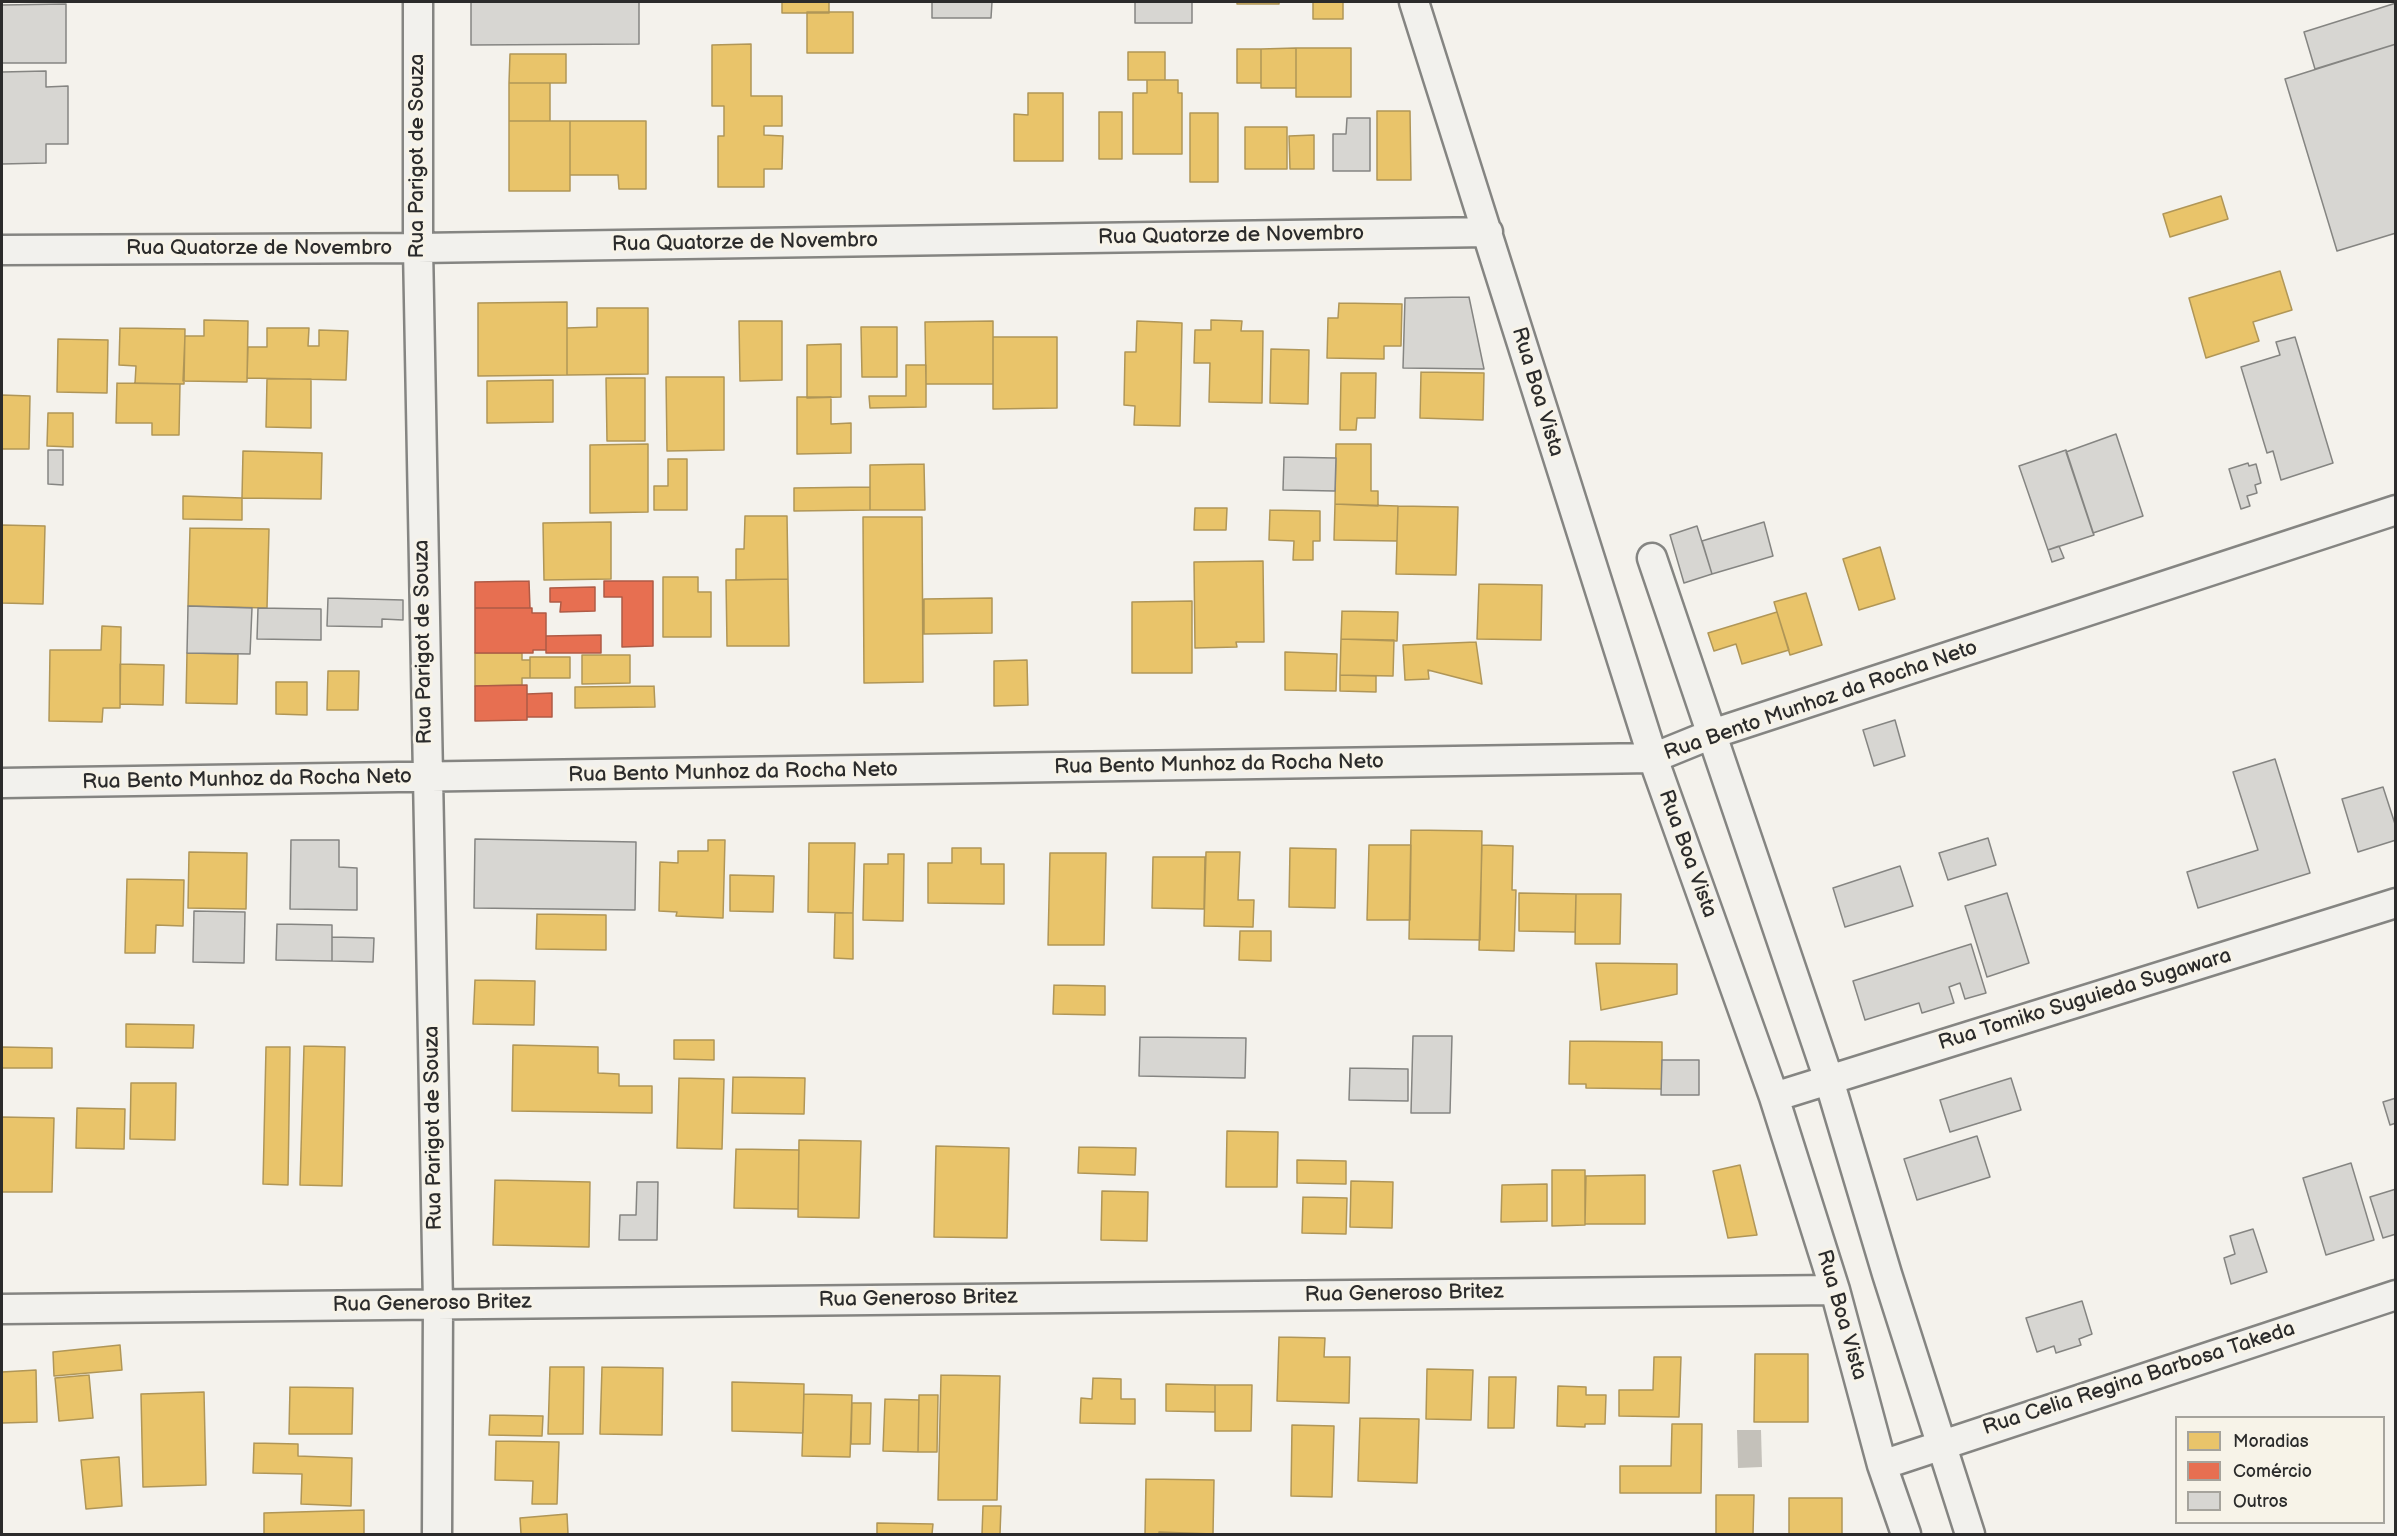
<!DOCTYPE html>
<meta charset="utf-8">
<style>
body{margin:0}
#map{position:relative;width:2397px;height:1536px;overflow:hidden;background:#f4f2ec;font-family:"Balsamiq Sans",sans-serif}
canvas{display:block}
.frame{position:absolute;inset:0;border:3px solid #2b2b2b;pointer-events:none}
.legend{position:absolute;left:2175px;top:1416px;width:210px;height:108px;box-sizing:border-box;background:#f7f3e8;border:2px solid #a5a39c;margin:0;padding:8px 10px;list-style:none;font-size:18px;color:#2b2b2b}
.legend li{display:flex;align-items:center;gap:12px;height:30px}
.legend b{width:30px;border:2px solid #a5a39c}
</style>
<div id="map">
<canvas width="2397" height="1536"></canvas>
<div class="frame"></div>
<ul class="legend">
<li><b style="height:16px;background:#e9c46a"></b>Moradias</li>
<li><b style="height:16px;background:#e76f51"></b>Comércio</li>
<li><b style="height:16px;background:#d7d6d2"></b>Outros</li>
</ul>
</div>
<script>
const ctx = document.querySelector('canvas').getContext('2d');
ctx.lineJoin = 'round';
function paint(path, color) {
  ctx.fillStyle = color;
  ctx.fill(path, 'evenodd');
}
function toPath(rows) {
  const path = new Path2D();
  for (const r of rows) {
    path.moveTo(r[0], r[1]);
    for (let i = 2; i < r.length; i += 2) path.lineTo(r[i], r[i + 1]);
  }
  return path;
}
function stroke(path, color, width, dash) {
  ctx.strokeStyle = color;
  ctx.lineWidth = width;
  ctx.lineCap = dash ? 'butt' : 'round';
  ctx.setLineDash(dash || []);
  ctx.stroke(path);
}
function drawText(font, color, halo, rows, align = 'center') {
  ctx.font = font + ' "Balsamiq Sans",sans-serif';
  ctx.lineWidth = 6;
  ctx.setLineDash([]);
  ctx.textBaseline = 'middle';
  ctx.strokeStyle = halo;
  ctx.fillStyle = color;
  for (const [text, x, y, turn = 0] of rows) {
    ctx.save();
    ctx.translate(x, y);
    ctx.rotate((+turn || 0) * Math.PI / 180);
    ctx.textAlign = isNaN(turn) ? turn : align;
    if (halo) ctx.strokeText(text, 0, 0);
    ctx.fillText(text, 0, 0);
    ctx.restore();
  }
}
const water = toPath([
 [1737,1430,1761,1430,1762,1467,1738,1468]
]);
const homes = toPath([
 [782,2,829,2,829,13,782,13,782,2],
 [1237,2,1279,2,1279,4,1237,4,1237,2],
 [1313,2,1343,2,1343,19,1313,19,1313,2],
 [807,12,853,12,853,53,807,53,807,12],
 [751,44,751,96,782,96,782,126,764,126,764,135,783,136,782,169,764,169,764,187,718,187,718,136,724,136,724,106,712,106,712,45,751,44],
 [1296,48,1296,88,1261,88,1261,49,1296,48],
 [1296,48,1351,48,1351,97,1296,97,1296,48],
 [1237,49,1261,49,1261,83,1237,83,1237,49],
 [1128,52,1165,52,1165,80,1128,80,1128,52],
 [510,54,566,54,566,83,509,83,510,54],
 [1147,80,1178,80,1178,93,1182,93,1182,154,1133,154,1133,93,1147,93,1147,80],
 [509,83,550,83,550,121,509,121,509,83],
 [1028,93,1063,93,1063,161,1014,161,1014,114,1028,115,1028,93],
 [1377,111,1410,111,1411,180,1377,180,1377,111],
 [1099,112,1122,112,1122,159,1099,159,1099,112],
 [1190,113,1218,113,1218,182,1190,182,1190,113],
 [509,121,570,121,570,191,509,191,509,121],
 [570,121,646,121,646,189,619,189,618,175,570,175,570,121],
 [1245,127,1287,127,1287,169,1245,169,1245,127],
 [1314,135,1314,169,1290,169,1289,136,1314,135],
 [2221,196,2228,219,2170,237,2163,214,2221,196],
 [2280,271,2292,310,2253,322,2259,341,2206,358,2189,298,2280,271],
 [567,302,567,375,478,376,478,303,567,302],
 [1339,303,1402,304,1401,346,1384,346,1384,359,1327,358,1328,318,1338,318,1339,303],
 [597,308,648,308,648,374,567,375,567,328,597,327,597,308],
 [204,320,248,321,247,382,183,381,185,336,204,336,204,320],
 [1211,320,1242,321,1241,331,1263,331,1262,403,1209,402,1210,363,1194,363,1195,330,1211,330,1211,320],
 [739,321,782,321,782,380,740,381,739,321],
 [993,321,993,384,926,384,925,322,993,321],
 [1137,321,1182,323,1180,426,1134,425,1135,406,1124,405,1125,352,1136,352,1137,321],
 [861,327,897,327,897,377,862,377,861,327],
 [120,328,185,329,184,384,135,383,136,366,119,365,120,328],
 [267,328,309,328,308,346,319,346,319,330,348,331,346,380,247,378,248,347,267,347,267,328],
 [993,337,1057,337,1057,408,993,409,993,337],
 [58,339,108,340,107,393,57,392,58,339],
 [841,344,841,397,807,398,807,345,841,344],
 [1271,349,1309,350,1308,404,1270,403,1271,349],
 [906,365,926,365,926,407,870,408,869,396,906,396,906,365],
 [1421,372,1484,373,1483,420,1420,418,1421,372],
 [1341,373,1376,373,1375,418,1357,418,1356,430,1340,430,1341,373],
 [666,377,724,377,724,450,667,451,666,377],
 [606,378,645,378,645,441,607,441,606,378],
 [267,379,311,379,311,428,266,427,267,379],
 [553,380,553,422,487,423,487,381,553,380],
 [117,383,180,384,179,435,152,435,152,423,116,423,117,383],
 [2,395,30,396,29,449,2,449,2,395],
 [797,397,831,397,831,424,851,423,851,453,797,454,797,397],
 [48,413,73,413,73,447,47,446,48,413],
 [648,444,648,512,590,513,590,445,648,444],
 [1336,444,1371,444,1371,491,1378,491,1378,506,1335,504,1336,444],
 [243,451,322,453,321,499,242,498,243,451],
 [668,459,687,459,687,510,654,510,654,486,668,486,668,459],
 [924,464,925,510,870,510,870,465,924,464],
 [870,487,870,510,794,511,794,488,870,487],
 [183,496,242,498,242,520,183,519,183,496],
 [1335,504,1398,506,1397,541,1334,540,1335,504],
 [1398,506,1458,507,1456,575,1396,574,1398,506],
 [1195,508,1227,508,1226,530,1194,530,1195,508],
 [1270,510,1320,511,1320,541,1313,541,1313,560,1293,560,1294,541,1269,540,1270,510],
 [745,516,787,516,788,579,736,580,736,549,744,549,745,516],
 [863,517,922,517,923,682,864,683,863,517],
 [611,522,611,579,544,580,543,523,611,522],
 [2,525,45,526,43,604,2,603,2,525],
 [190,528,269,529,267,608,188,606,190,528],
 [1880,547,1895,599,1859,610,1843,559,1880,547],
 [1263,561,1264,642,1236,642,1237,647,1195,648,1194,562,1263,561],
 [663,577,698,577,698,592,711,592,711,637,663,637,663,577],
 [788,579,789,646,727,646,726,580,788,579],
 [1479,584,1542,585,1541,640,1477,639,1479,584],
 [1806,593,1822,645,1790,655,1774,602,1806,593],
 [992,598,992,633,924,634,924,599,992,598],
 [1192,601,1192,673,1132,673,1132,602,1192,601],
 [1342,611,1398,612,1397,641,1341,639,1342,611],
 [1777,612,1789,650,1742,664,1736,644,1714,651,1708,633,1777,612],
 [102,626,121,627,120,708,103,708,102,722,49,721,50,650,101,650,102,626],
 [1341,639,1394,640,1393,676,1340,675,1341,639],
 [1476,642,1482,684,1428,670,1429,679,1405,680,1403,645,1476,642],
 [1285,652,1337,654,1336,691,1285,690,1285,652],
 [187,653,238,654,237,704,186,703,187,653],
 [475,653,522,653,522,660,530,660,530,678,522,678,522,685,475,686,475,653],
 [582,655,630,655,630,683,582,684,582,655],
 [530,657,570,657,570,678,530,678,530,657],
 [1027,660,1028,705,994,706,994,661,1027,660],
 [120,664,164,665,163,705,120,704,120,664],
 [328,671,359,671,358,710,327,710,328,671],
 [1340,675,1376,676,1376,692,1340,691,1340,675],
 [276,682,307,682,307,715,276,714,276,682],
 [654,686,655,707,575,708,575,687,654,686],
 [1411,830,1482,831,1480,940,1409,939,1411,830],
 [708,840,725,840,723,918,676,916,677,912,659,911,660,862,678,863,678,851,708,851,708,840],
 [809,843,855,843,853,913,808,912,809,843],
 [1369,845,1411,845,1410,920,1367,920,1369,845],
 [1482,845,1513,846,1512,890,1516,890,1514,951,1479,950,1482,845],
 [952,848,981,848,981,864,1004,864,1004,904,928,903,928,863,952,863,952,848],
 [1290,848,1336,849,1335,908,1289,907,1290,848],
 [189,852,247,853,246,909,188,908,189,852],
 [1206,852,1240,852,1238,900,1254,900,1253,927,1204,926,1206,852],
 [1050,853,1106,853,1104,945,1048,945,1050,853],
 [888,854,904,854,903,921,863,920,864,864,888,864,888,854],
 [1153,857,1205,857,1204,909,1152,908,1153,857],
 [730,875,774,876,773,912,730,911,730,875],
 [127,879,184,880,183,926,156,925,155,953,125,953,127,879],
 [1519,893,1576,894,1575,932,1519,931,1519,893],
 [1576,894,1621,894,1620,944,1575,944,1576,894],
 [835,913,853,913,853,959,834,958,835,913],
 [537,914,606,915,606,950,536,949,537,914],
 [1240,931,1271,931,1271,961,1239,960,1240,931],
 [1596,963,1677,964,1677,994,1601,1010,1596,963],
 [475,980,535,981,534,1025,473,1024,475,980],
 [1054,985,1105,986,1105,1015,1053,1014,1054,985],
 [126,1024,194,1025,193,1048,126,1047,126,1024],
 [674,1040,714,1040,714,1060,674,1059,674,1040],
 [1570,1041,1662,1042,1662,1089,1586,1088,1586,1084,1569,1084,1570,1041],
 [513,1045,598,1047,598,1073,619,1074,619,1086,652,1086,652,1113,512,1111,513,1045],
 [304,1046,345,1047,342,1186,300,1185,304,1046],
 [2,1047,52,1048,52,1068,2,1068,2,1047],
 [266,1047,290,1047,288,1185,263,1184,266,1047],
 [733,1077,805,1078,804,1114,732,1113,733,1077],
 [679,1078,724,1079,722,1149,677,1148,679,1078],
 [131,1083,176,1083,175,1140,130,1139,131,1083],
 [77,1108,125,1109,124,1149,76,1148,77,1108],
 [2,1117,54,1118,52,1192,2,1192,2,1117],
 [1227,1131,1278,1132,1277,1187,1226,1187,1227,1131],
 [799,1140,861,1141,859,1218,798,1217,799,1140],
 [936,1146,1009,1148,1007,1238,934,1237,936,1146],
 [1079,1147,1136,1148,1135,1175,1078,1173,1079,1147],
 [736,1149,799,1150,798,1209,734,1208,736,1149],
 [1297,1160,1346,1161,1346,1184,1297,1183,1297,1160],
 [1740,1165,1757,1235,1728,1238,1713,1171,1740,1165],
 [1552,1170,1585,1170,1585,1225,1552,1226,1552,1170],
 [1645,1175,1645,1224,1585,1224,1586,1176,1645,1175],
 [495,1180,590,1182,589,1247,493,1245,495,1180],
 [1351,1181,1393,1182,1392,1228,1350,1227,1351,1181],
 [1547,1184,1547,1221,1501,1222,1502,1185,1547,1184],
 [1102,1191,1148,1192,1147,1241,1101,1240,1102,1191],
 [1303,1197,1347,1198,1346,1234,1302,1233,1303,1197],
 [1279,1337,1325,1338,1324,1357,1350,1357,1349,1403,1277,1401,1279,1337],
 [120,1345,122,1370,54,1376,53,1352,120,1345],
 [1755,1354,1808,1354,1808,1422,1754,1422,1755,1354],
 [1654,1357,1681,1357,1679,1417,1619,1416,1619,1390,1653,1390,1654,1357],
 [550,1367,584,1367,583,1434,548,1434,550,1367],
 [602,1367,663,1368,662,1435,600,1434,602,1367],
 [1427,1369,1473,1370,1471,1420,1426,1419,1427,1369],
 [36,1370,37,1422,2,1423,2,1372,36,1370],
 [89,1375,93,1418,59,1421,55,1378,89,1375],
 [941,1375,1000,1376,997,1500,938,1500,941,1375],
 [1489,1377,1516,1377,1514,1428,1488,1428,1489,1377],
 [1093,1378,1121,1379,1121,1399,1135,1399,1135,1424,1080,1423,1081,1398,1092,1399,1093,1378],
 [732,1382,804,1384,803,1433,732,1431,732,1382],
 [1166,1384,1215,1385,1215,1412,1166,1411,1166,1384],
 [1215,1385,1252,1385,1251,1431,1215,1431,1215,1385],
 [1558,1386,1586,1387,1586,1395,1606,1395,1605,1424,1585,1424,1585,1427,1557,1426,1558,1386],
 [290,1387,353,1388,352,1434,289,1434,290,1387],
 [204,1392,206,1485,143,1487,141,1394,204,1392],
 [804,1394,852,1395,850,1457,802,1456,804,1394],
 [919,1395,938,1395,937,1452,918,1452,919,1395],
 [885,1399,919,1400,918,1452,883,1451,885,1399],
 [852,1403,871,1403,870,1444,851,1444,852,1403],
 [490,1415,543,1416,542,1436,489,1435,490,1415],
 [1360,1418,1419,1419,1417,1483,1358,1481,1360,1418],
 [1672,1424,1702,1424,1701,1493,1620,1493,1620,1466,1671,1466,1672,1424],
 [1292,1425,1334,1426,1332,1497,1291,1496,1292,1425],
 [496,1441,559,1442,557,1504,532,1504,533,1481,495,1480,496,1441],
 [254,1443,298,1444,298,1456,352,1458,351,1506,301,1504,302,1474,253,1473,254,1443],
 [119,1457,122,1506,86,1509,81,1460,119,1457],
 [1146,1479,1214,1480,1213,1534,1159,1532,1159,1534,1145,1534,1146,1479],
 [1716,1495,1754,1495,1753,1534,1716,1534,1716,1495],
 [1789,1498,1842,1498,1842,1534,1789,1534,1789,1498],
 [983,1506,1001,1506,1000,1534,982,1534,983,1506],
 [364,1510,364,1534,264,1534,264,1513,364,1510],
 [567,1514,568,1534,521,1534,520,1518,567,1514],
 [877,1523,933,1524,932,1534,877,1534,877,1523]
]);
const shops = toPath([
 [529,581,530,608,475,608,475,582,529,581],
 [604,581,653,581,653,646,622,647,622,597,604,597,604,581],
 [595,587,595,611,560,612,561,602,550,602,550,588,595,587],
 [475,608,532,608,532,613,546,613,546,650,533,650,533,653,475,653,475,608],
 [601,635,601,653,546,653,546,636,601,635],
 [527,685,527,720,475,721,475,686,527,685],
 [552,693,552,717,527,717,527,694,552,693]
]);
const building = toPath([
 [471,2,639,2,639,44,471,45,471,2],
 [932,2,992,2,991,18,932,18,932,2],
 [1135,2,1192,2,1192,23,1135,23,1135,2],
 [2396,3,2396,44,2315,69,2304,32,2396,3],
 [66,4,66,63,2,63,2,5,66,4],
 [2396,44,2396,233,2337,251,2285,79,2396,44],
 [46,71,46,87,68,86,68,144,46,144,46,163,2,164,2,72,46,71],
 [1347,118,1370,118,1370,171,1333,171,1333,134,1346,134,1347,118],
 [1469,297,1484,369,1403,368,1405,298,1469,297],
 [2295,337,2333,463,2281,480,2273,451,2267,453,2241,367,2280,355,2276,342,2295,337],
 [2116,434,2143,516,2093,533,2066,452,2116,434],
 [48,450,63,450,63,485,48,484,48,450],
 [2066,450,2094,535,2048,550,2019,466,2066,450],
 [1284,457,1336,458,1335,491,1283,490,1284,457],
 [2248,463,2249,466,2256,464,2261,483,2255,485,2257,493,2247,496,2250,506,2241,509,2229,469,2248,463],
 [1764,522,1773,556,1712,574,1702,541,1764,522],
 [1697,526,1712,574,1684,583,1670,535,1697,526],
 [2059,546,2064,558,2052,562,2048,550,2059,546],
 [328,598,403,600,403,620,382,619,382,627,327,626,328,598],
 [188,606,252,608,250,654,187,653,188,606],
 [258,608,321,609,321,640,257,639,258,608],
 [1895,720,1905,756,1874,766,1863,730,1895,720],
 [2275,759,2310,873,2198,908,2187,872,2258,850,2233,772,2275,759],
 [2383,787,2396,827,2396,840,2358,852,2342,799,2383,787],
 [1988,838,1996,865,1948,880,1939,853,1988,838],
 [475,839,636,842,635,910,474,908,475,839],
 [291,840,339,840,339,867,357,868,357,910,290,909,291,840],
 [1900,866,1913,906,1845,927,1833,888,1900,866],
 [2007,893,2029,963,1987,977,1965,906,2007,893],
 [194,911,245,912,244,963,193,962,194,911],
 [277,924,332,925,332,961,276,960,277,924],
 [332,937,374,938,373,962,332,961,332,937],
 [1971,944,1986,993,1965,999,1960,983,1949,987,1954,1003,1922,1013,1919,1003,1865,1020,1853,981,1971,944],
 [1413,1036,1452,1036,1450,1113,1411,1113,1413,1036],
 [1140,1037,1246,1038,1245,1078,1139,1076,1140,1037],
 [1662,1060,1699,1060,1699,1095,1661,1095,1662,1060],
 [1350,1068,1408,1069,1408,1101,1349,1100,1350,1068],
 [2011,1078,2021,1110,1950,1132,1940,1100,2011,1078],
 [2396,1098,2396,1123,2390,1125,2383,1102,2396,1098],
 [1977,1136,1990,1177,1917,1200,1904,1159,1977,1136],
 [2351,1163,2374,1240,2326,1255,2303,1178,2351,1163],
 [637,1182,658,1182,657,1240,619,1240,620,1215,636,1215,637,1182],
 [2396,1189,2396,1234,2383,1238,2370,1197,2396,1189],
 [2253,1229,2267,1272,2231,1284,2224,1258,2235,1254,2230,1236,2253,1229],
 [2082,1301,2092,1334,2079,1339,2081,1345,2056,1353,2054,1346,2037,1352,2026,1318,2082,1301]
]);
const street = toPath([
 [418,2,418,248,438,1304,437,1534],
 [1414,2,1653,758,1774,1097,1835,1290,1882,1465,1906,1534],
 [2,250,418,248,1488,232],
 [1652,558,1829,1080,1887,1274,1970,1534],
 [2,783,1653,758,1712,734,2396,510],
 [1774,1097,2396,903],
 [2,1309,1835,1290],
 [1882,1465,2396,1295]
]);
const streetNames = [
 ["Rua Parigot de Souza",418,156,-90],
 ["Rua Quatorze de Novembro",1231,236,-1],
 ["Rua Quatorze de Novembro",745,243,-1],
 ["Rua Quatorze de Novembro",259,249],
 ["Rua Boa Vista",1537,392,73],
 ["Rua Parigot de Souza",424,642,-91],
 ["Rua Bento Munhoz da Rocha Neto",1821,701,-19],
 ["Rua Bento Munhoz da Rocha Neto",1219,765,-1],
 ["Rua Bento Munhoz da Rocha Neto",733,773,-1],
 ["Rua Bento Munhoz da Rocha Neto",247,780,-1],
 ["Rua Boa Vista",1687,854,70],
 ["Rua Tomiko Suguieda Sugawara",2085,1000,-17],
 ["Rua Parigot de Souza",434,1128,-91],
 ["Rua Generoso Britez",1404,1294,-1],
 ["Rua Generoso Britez",918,1299,-1],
 ["Rua Generoso Britez",432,1304,-1],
 ["Rua Boa Vista",1841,1315,74],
 ["Rua Celia Regina Barbosa Takeda",2139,1379,-18]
];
paint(water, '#c4c1ba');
paint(homes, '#e9c46a');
stroke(homes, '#b09657', 1.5);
paint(shops, '#e76f51');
stroke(shops, '#af5b46', 1.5);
paint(building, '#d7d6d2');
stroke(building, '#858582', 1.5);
stroke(street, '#858582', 33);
stroke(street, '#f2f1ed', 28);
drawText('21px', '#2b2b2b', '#f7f3e8', streetNames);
</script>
